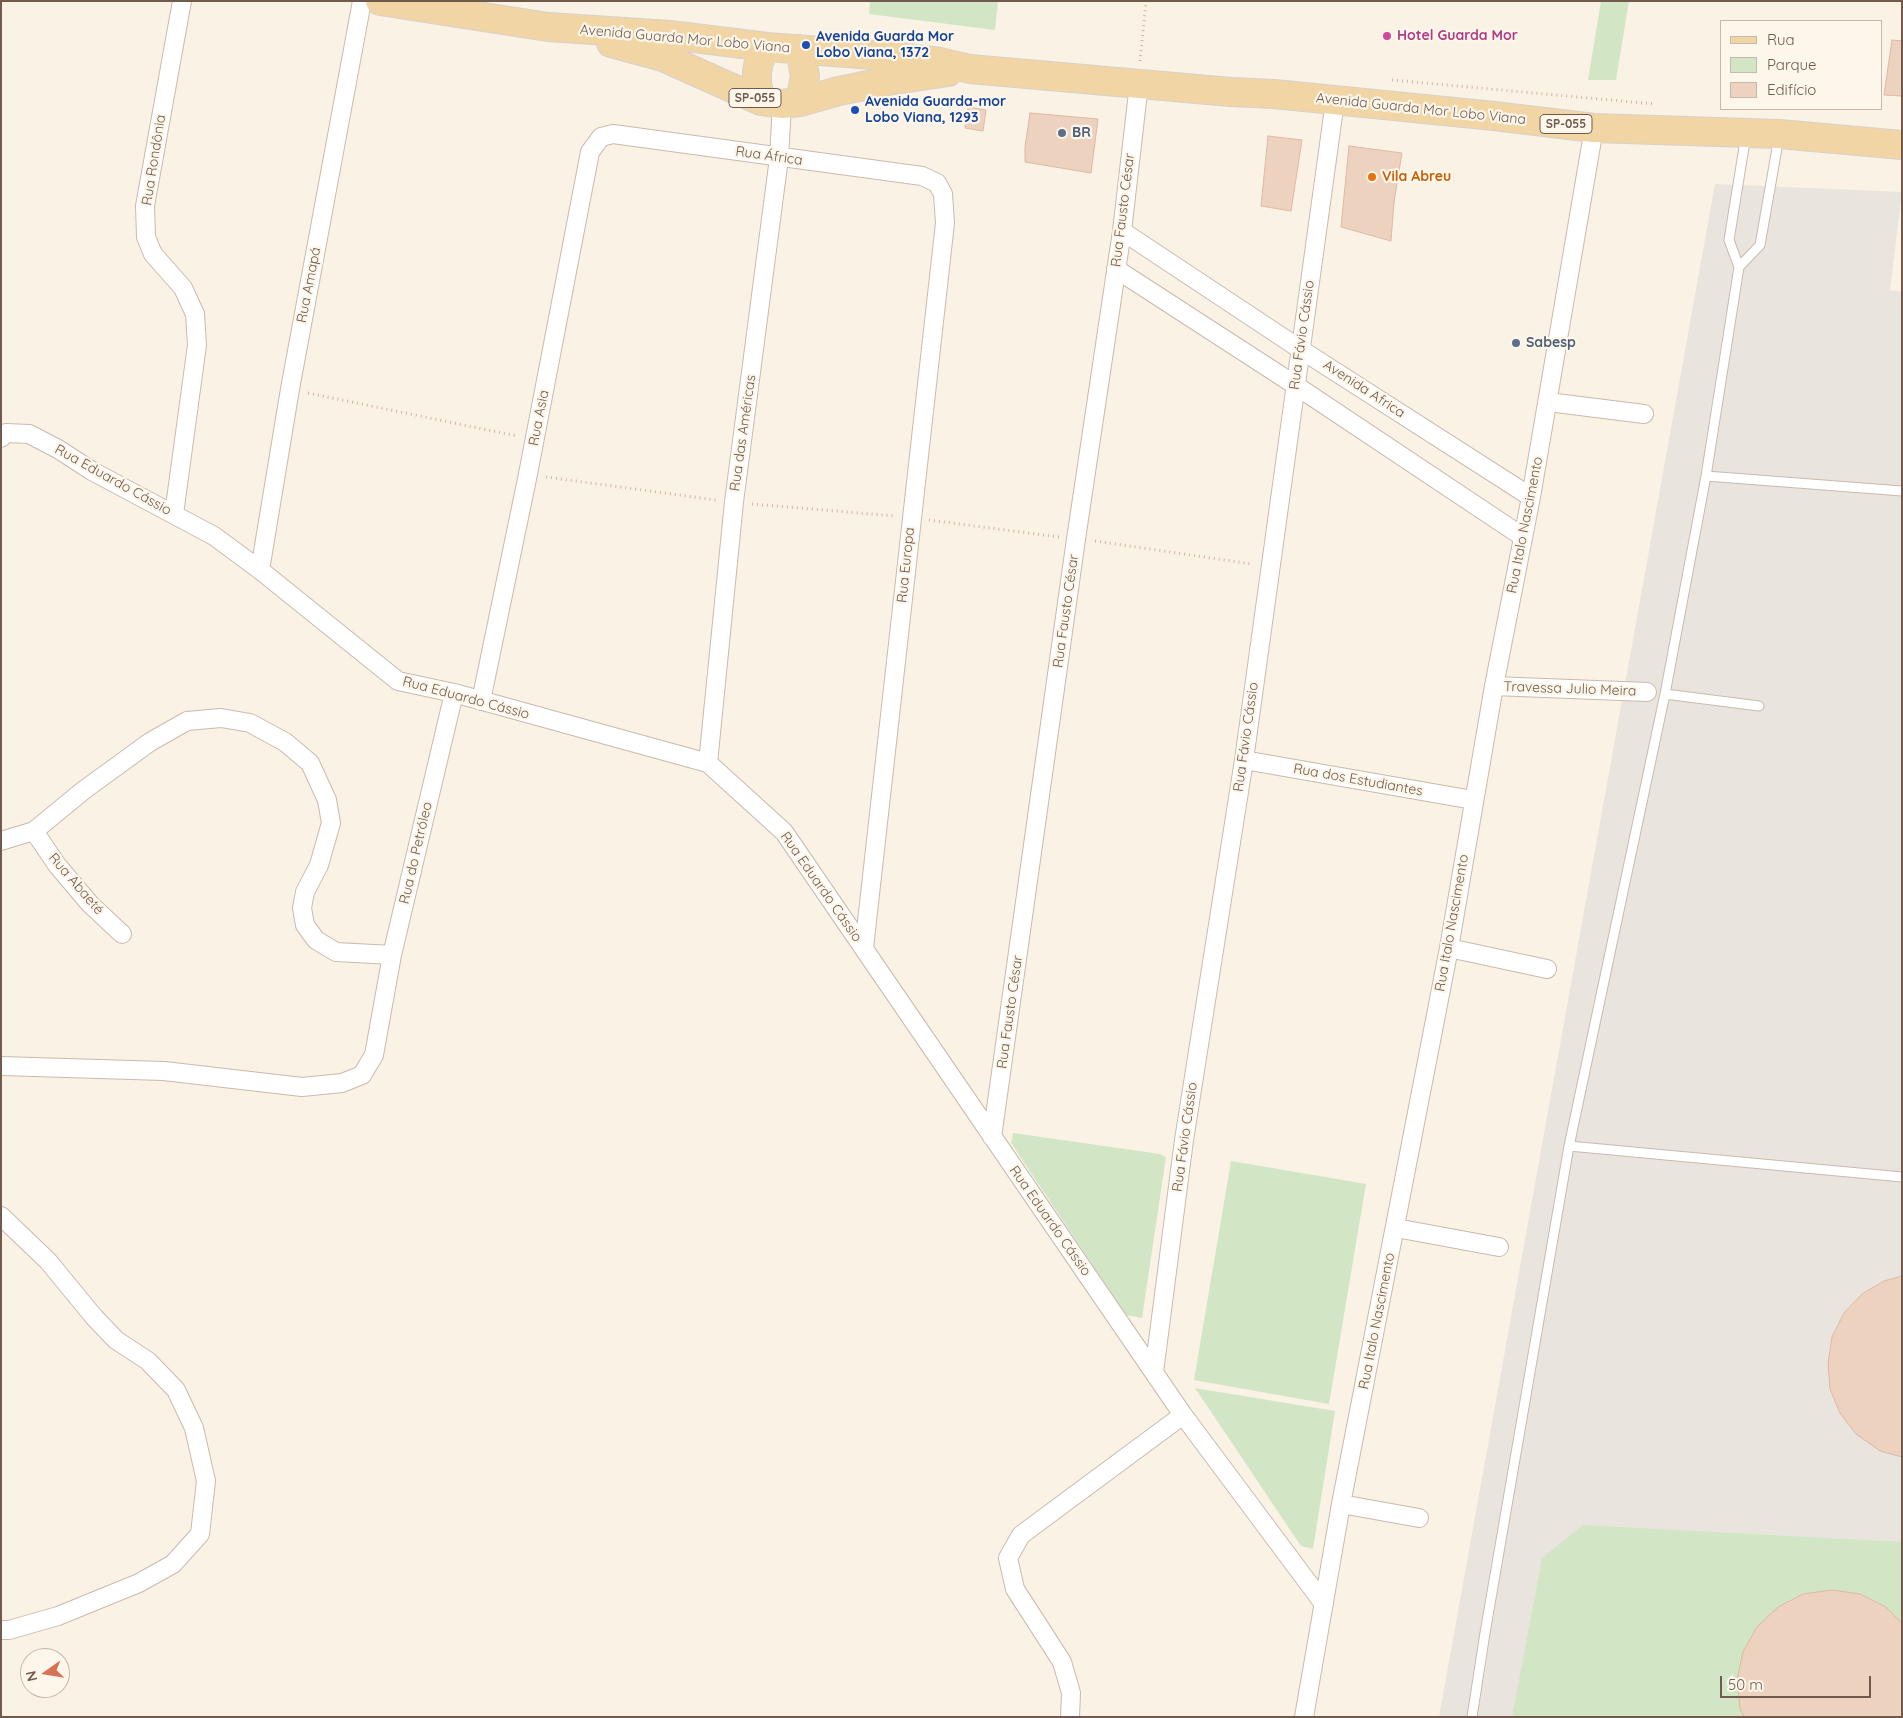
<!DOCTYPE html>
<meta charset="utf-8">
<style>
body{margin:0}
#map{position:relative;width:1903px;height:1718px;overflow:hidden;background:#faf2e5;font-family:Quicksand,sans-serif}
canvas{display:block}
.frame{position:absolute;inset:0;border:2px solid #705a4d;pointer-events:none}
.legend{position:absolute;left:1720px;top:20px;width:162px;height:90px;box-sizing:border-box;background:#fdf6eb;border:1px solid #c5b8ac;margin:0;padding:6px 9px;list-style:none;font-size:15px;color:#705a4d}
.legend li{display:flex;align-items:center;gap:10px;height:25px}
.legend b{width:25px;border:1px solid #c5b8ac}
.north{position:absolute;left:20px;top:1648px;width:50px;height:50px;box-sizing:border-box;background:#fdf6eb;border:1px solid #c5b8ac;border-radius:50%;rotate:257deg;font-size:14px;font-weight:700;line-height:20px;text-align:center;color:#705a4d}
.north::after{content:'';display:block;margin:auto;width:18px;height:22px;background:#d87356;clip-path:polygon(50% 0,100% 100%,50% 72%,0 100%)}
.scale{position:absolute;left:1720px;top:1676px;width:151px;height:22px;box-sizing:border-box;border:2px solid #705a4d;border-top:0;padding-left:6px;font-size:15px;line-height:18px;white-space:nowrap;color:#705a4d;-webkit-text-stroke:4px #fdf6eb;paint-order:stroke}
</style>
<div id="map">
<canvas width="1903" height="1718"></canvas>
<div class="frame"></div>
<ul class="legend">
<li><b style="height:6px;background:#f2d5a4"></b>Rua</li>
<li><b style="height:14px;background:#d2e6c5"></b>Parque</li>
<li><b style="height:14px;background:#edd2c0"></b>Edifício</li>
</ul>
<div class="north">N</div>
<div class="scale">50 m</div>
</div>
<script>
const ctx = document.querySelector('canvas').getContext('2d');
ctx.lineJoin = 'round';
function paint(path, color) {
  ctx.fillStyle = color;
  ctx.fill(path, 'evenodd');
}
function toPath(rows) {
  const path = new Path2D();
  for (const r of rows) {
    path.moveTo(r[0], r[1]);
    for (let i = 2; i < r.length; i += 2) path.lineTo(r[i], r[i + 1]);
  }
  return path;
}
function stroke(path, color, width, dash) {
  ctx.strokeStyle = color;
  ctx.lineWidth = width;
  ctx.lineCap = dash ? 'butt' : 'round';
  ctx.setLineDash(dash || []);
  ctx.stroke(path);
}
function drawText(font, color, halo, rows, align = 'center') {
  ctx.font = font + ' Quicksand,sans-serif';
  ctx.lineWidth = 4.5;
  ctx.setLineDash([]);
  ctx.textBaseline = 'middle';
  ctx.strokeStyle = halo;
  ctx.fillStyle = color;
  for (const [text, x, y, turn = 0] of rows) {
    ctx.save();
    ctx.translate(x, y);
    ctx.rotate((+turn || 0) * Math.PI / 180);
    ctx.textAlign = isNaN(turn) ? turn : align;
    if (halo) ctx.strokeText(text, 0, 0);
    ctx.fillText(text, 0, 0);
    ctx.restore();
  }
}
const industrial = toPath([
 [1715,184,1902,192,1890,290,1902,292,1902,1717,1439,1717]
]);
const green = toPath([
 [870,1,998,1,995,30,869,14],
 [1601,1,1629,1,1616,80,1588,80],
 [1013,1133,1160,1154,1166,1157,1142,1318,1126,1315,1011,1143],
 [1231,1161,1366,1184,1329,1404,1194,1380],
 [1195,1388,1335,1411,1313,1549,1301,1546],
 [1583,1525,1902,1542,1902,1717,1512,1717,1542,1558]
]);
const building = toPath([
 [1892,40,1902,41,1902,96,1884,95,1892,40],
 [968,107,986,110,983,131,965,128,968,107],
 [1030,113,1098,119,1091,173,1025,162,1025,147,1030,113],
 [1268,136,1302,140,1291,211,1261,206,1268,136],
 [1349,146,1402,153,1394,202,1391,241,1341,227,1349,146],
 [1902,1276,1902,1457,1880,1451,1856,1434,1840,1413,1830,1389,1828,1363,1832,1337,1844,1313,1862,1294,1884,1281,1902,1276],
 [1832,1590,1860,1594,1886,1607,1902,1623,1902,1717,1744,1717,1740,1709,1737,1680,1743,1652,1757,1627,1778,1607,1803,1594,1832,1590]
]);
const path = toPath([
 [1140,61,1146,1],
 [1392,80,1654,104],
 [308,393,517,436],
 [546,477,716,500],
 [752,504,895,516],
 [929,520,1059,537],
 [1095,541,1252,564]
]);
const lane = toPath([
 [1746,135,1729,240,1739,267,1760,245,1779,137],
 [1706,476,1902,491],
 [1665,694,1759,706],
 [1569,1146,1902,1177],
 [1472,1717,1485,1633,1569,1146,1665,694,1706,476,1739,267]
]);
const street = toPath([
 [1122,231,1300,349,1531,497],
 [1116,269,1295,385,1523,537],
 [1548,402,1644,414],
 [1,438,6,433,29,434,58,449,92,471,214,536,260,570,398,681,454,693,708,763,784,832,1183,1415,1324,1604],
 [174,514,197,345,195,314,183,288,153,254,146,237,145,206,182,1],
 [260,570,290,389,362,1],
 [1494,686,1647,692],
 [481,701,528,474,590,152,601,137,613,134,922,176,937,183,943,194,945,223,864,948],
 [1244,760,1473,800],
 [708,763,734,502,779,158,782,104],
 [34,831,57,865,90,904,122,934],
 [1,841,34,831,84,790,150,742,187,721,221,718,250,723,285,742,310,763,327,800,331,823,319,865,305,892,302,908,305,925,316,940,336,952,392,955],
 [1449,948,1547,969],
 [1,1066,164,1071,302,1087,342,1083,362,1075,374,1055,392,955,454,693],
 [992,1137,1076,539,1122,231,1139,84],
 [1,1216,48,1261,94,1317,116,1340,148,1361,176,1390,194,1428,206,1481,200,1534,173,1564,139,1583,58,1616,9,1630,1,1630],
 [1396,1228,1499,1247],
 [1154,1372,1184,1140,1244,760,1335,101],
 [1341,1504,1419,1518],
 [1070,1717,1071,1693,1062,1662,1015,1589,1008,1558,1021,1535,1183,1415],
 [1304,1717,1341,1504,1449,948,1494,686,1531,497,1594,128]
]);
const primary = toPath([
 [380,1,548,27,670,35,767,47,900,57,940,62,970,69,1231,92,1274,94,1494,116,1594,128,1779,134,1902,145],
 [611,43,663,57,761,101,782,104,800,102,839,91,888,81,948,72],
 [800,49,805,76,800,102],
 [761,101,757,84,757,72,759,61,767,47]
]);
const markers = [
 [1387,36,5,"#d1479c"],
 [806,45,5,"#1a4fb4"],
 [855,110,5,"#1a4fb4"],
 [1062,133,5,"#5c6f8a"],
 [1372,177,5,"#e8710a"],
 [1516,343,5,"#5c6f8a"]
];
const shields = [
 [755,98,52],
 [1566,124,52]
];
const shieldNames = [
 ["SP-055",755,98],
 ["SP-055",1566,124]
];
const hotelNames = [
 ["Hotel Guarda Mor",1397,36]
];
const transitNames = [
 ["Avenida Guarda Mor",816,37],
 ["Lobo Viana, 1372",816,53],
 ["Avenida Guarda-mor",865,102],
 ["Lobo Viana, 1293",865,118]
];
const streetNames = [
 ["Avenida Guarda Mor Lobo Viana",685,39,5],
 ["Avenida Guarda Mor Lobo Viana",1421,109,6],
 ["Rua África",769,156,8],
 ["Rua Rondônia",154,160,-81],
 ["Rua Fausto César",1123,210,-83],
 ["Rua Amapá",309,285,-79],
 ["Rua Fávio Cássio",1302,335,-82],
 ["Avenida Africa",1364,389,33],
 ["Rua Asia",539,418,-79],
 ["Rua das Américas",743,433,-82],
 ["Rua Eduardo Cássio",113,480,29],
 ["Rua Italo Nascimento",1525,525,-79],
 ["Rua Europa",906,565,-84],
 ["Rua Fausto César",1066,611,-82],
 ["Travessa Julio Meira",1570,689,2],
 ["Rua Eduardo Cássio",466,698,15],
 ["Rua Fávio Cássio",1246,737,-82],
 ["Rua dos Estudiantes",1358,780,10],
 ["Rua do Petróleo",416,853,-77],
 ["Rua Abaeté",76,884,49],
 ["Rua Eduardo Cássio",821,887,55],
 ["Rua Italo Nascimento",1452,923,-80],
 ["Rua Fausto César",1010,1012,-82],
 ["Rua Fávio Cássio",1185,1137,-82],
 ["Rua Eduardo Cássio",1050,1221,55],
 ["Rua Italo Nascimento",1377,1321,-79]
];
const serviceNames = [
 ["BR",1072,133],
 ["Sabesp",1526,343]
];
const foodNames = [
 ["Vila Abreu",1382,177]
];
paint(industrial, '#eae4df');
paint(green, '#d2e6c5');
paint(building, '#edd2c0');
stroke(building, '#deb9a2', 1);
stroke(lane, '#cabaad', 11);
stroke(street, '#cabaad', 20);
stroke(primary, '#d7d1cd', 30);
stroke(path, '#d1b5a3', 3, [1, 4]);
stroke(lane, '#fff', 9);
stroke(street, '#fff', 18);
stroke(primary, '#f2d5a4', 28);
for (const [x, y, r, color] of markers) {
  const dot = new Path2D();
  dot.arc(x, y, r, 0, 2 * Math.PI);
  ctx.fillStyle = color;
  ctx.fill(dot);
  stroke(dot, '#fdf6eb', 2);
}
for (const [x, y, w] of shields) {
  const box = new Path2D();
  box.roundRect(x - w / 2, y - 9.5, w, 19, 4);
  ctx.fillStyle = '#fdf6eb';
  ctx.fill(box);
  stroke(box, '#705a4d', 1);
}
drawText('bold 12px', '#705a4d', null, shieldNames);
drawText('bold 14px', '#b23c85', '#fdf6eb', hotelNames, 'left');
drawText('bold 14px', '#164399', '#fdf6eb', transitNames, 'left');
drawText('14px', '#705a4d', '#fdf6eb', streetNames);
drawText('bold 14px', '#4e5e75', '#fdf6eb', serviceNames, 'left');
drawText('bold 14px', '#c56008', '#fdf6eb', foodNames, 'left');
</script>
